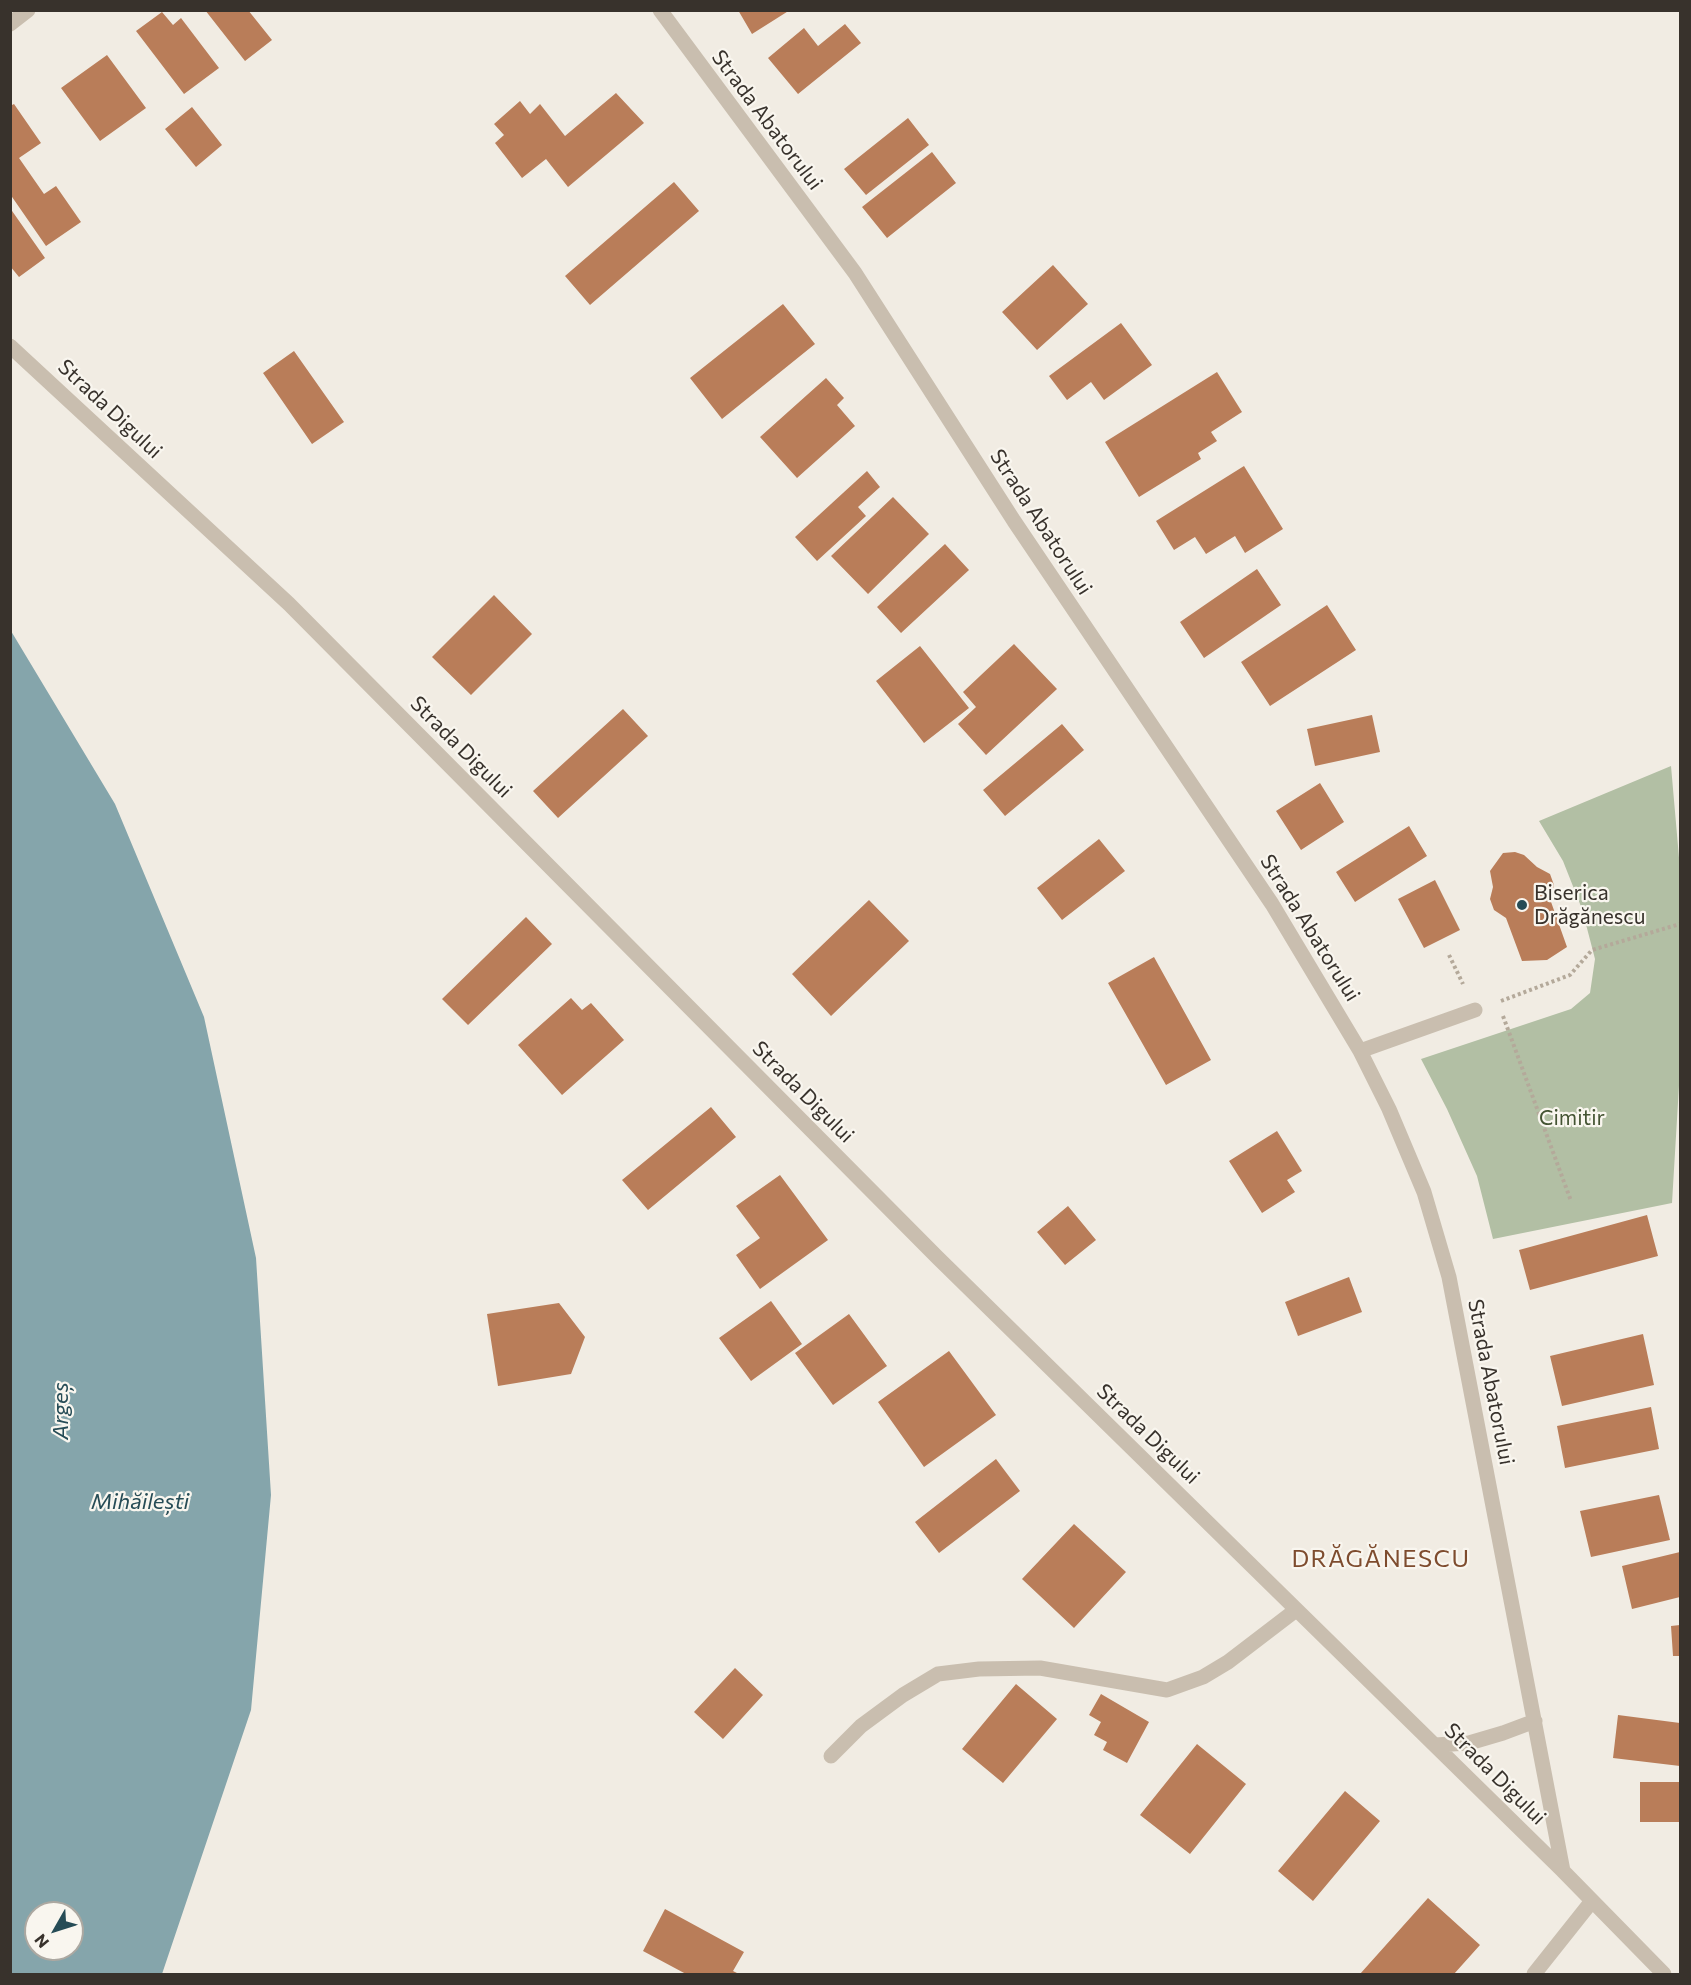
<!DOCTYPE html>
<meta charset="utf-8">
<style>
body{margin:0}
#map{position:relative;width:1691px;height:1985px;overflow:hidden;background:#f1ece3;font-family:Commissioner,sans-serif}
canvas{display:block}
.frame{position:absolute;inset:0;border:12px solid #38322c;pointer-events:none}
.north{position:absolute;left:24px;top:1901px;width:60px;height:60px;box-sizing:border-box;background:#f9f6ef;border:2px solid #aca8a1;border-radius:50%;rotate:231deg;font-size:16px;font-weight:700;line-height:24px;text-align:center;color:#38322c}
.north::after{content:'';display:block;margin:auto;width:21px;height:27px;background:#264c56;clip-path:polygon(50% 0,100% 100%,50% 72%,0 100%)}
</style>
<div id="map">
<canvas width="1691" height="1985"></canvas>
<div class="frame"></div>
<div class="north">N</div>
</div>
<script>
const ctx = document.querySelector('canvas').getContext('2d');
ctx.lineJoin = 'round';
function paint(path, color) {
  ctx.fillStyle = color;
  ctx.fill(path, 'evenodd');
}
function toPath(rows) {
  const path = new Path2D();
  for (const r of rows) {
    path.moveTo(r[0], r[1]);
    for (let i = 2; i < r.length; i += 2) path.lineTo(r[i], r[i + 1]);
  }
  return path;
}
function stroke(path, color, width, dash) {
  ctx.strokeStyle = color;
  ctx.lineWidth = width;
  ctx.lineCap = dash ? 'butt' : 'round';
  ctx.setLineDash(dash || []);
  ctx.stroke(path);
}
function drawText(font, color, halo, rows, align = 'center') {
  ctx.font = font + ' Commissioner,sans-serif';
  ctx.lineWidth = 4.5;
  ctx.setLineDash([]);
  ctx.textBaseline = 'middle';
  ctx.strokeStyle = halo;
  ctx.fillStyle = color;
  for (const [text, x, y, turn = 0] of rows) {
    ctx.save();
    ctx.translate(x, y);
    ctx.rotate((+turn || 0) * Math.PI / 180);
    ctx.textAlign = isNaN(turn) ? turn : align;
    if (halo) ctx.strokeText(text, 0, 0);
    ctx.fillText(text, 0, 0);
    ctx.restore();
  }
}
const green = toPath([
 [1671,766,1680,869,1680,1069,1672,1203,1493,1239,1477,1176,1447,1109,1421,1059,1571,1009,1590,993,1595,959,1582,909,1563,861,1539,821]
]);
const water = toPath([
 [11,631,115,804,204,1017,256,1258,271,1495,251,1710,162,1974,11,1974],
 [36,1913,72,1913,72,1949,36,1949]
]);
const building = toPath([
 [205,10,248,10,272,40,245,61],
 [738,10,790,10,752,34],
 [162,12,173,25,181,18,219,68,184,94,136,31],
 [845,24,861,43,798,94,768,58,804,28,818,46],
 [107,55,146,108,100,141,61,88],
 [616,93,644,123,568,187,546,159,522,178,495,143,504,135,494,124,520,101,530,114,540,104,565,136],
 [14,104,41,143,19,158,44,194,56,186,81,222,46,246,10,194,10,106],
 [192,107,222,145,196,167,165,129],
 [908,118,929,145,866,195,844,169],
 [932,152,956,183,887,238,862,207],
 [674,182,699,211,590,305,565,276],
 [10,208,45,258,19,277,10,266],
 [1053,265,1088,304,1037,350,1002,312],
 [783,304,815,344,722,419,690,378],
 [1121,323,1152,365,1104,400,1091,382,1067,400,1049,376],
 [294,351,344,422,312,444,263,373],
 [1217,372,1242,412,1211,432,1217,441,1198,453,1201,459,1139,497,1105,442],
 [826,378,844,398,837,405,855,426,797,478,760,437],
 [1244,466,1283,529,1245,553,1235,536,1206,554,1195,537,1174,550,1156,521],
 [867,471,880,487,858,507,866,516,817,561,795,537],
 [893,497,929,534,868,594,831,556],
 [945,544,969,570,901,633,877,607],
 [1257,569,1281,605,1204,658,1180,622],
 [494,595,532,634,471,695,432,657],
 [1327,605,1356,650,1270,706,1241,662],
 [1014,644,1057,689,986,755,958,724,976,707,963,692],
 [920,646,969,708,924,743,876,681],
 [623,709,648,736,558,818,533,791],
 [1372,715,1380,752,1315,766,1307,729],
 [1062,724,1084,750,1005,816,983,790],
 [1320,783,1344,822,1301,850,1276,811],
 [1409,826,1427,856,1355,902,1336,872],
 [1099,839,1125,871,1062,920,1037,888],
 [1515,852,1524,855,1537,867,1550,874,1554,885,1550,899,1567,947,1547,960,1522,961,1506,918,1494,910,1490,899,1493,887,1490,871,1503,853],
 [1435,880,1460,930,1424,948,1398,899],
 [869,900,909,941,831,1016,792,974],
 [526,917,552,944,468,1025,442,999],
 [1154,957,1211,1060,1166,1085,1108,983],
 [571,998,582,1010,591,1003,624,1040,562,1095,518,1045],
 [711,1107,736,1137,648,1210,622,1180],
 [1277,1131,1302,1171,1287,1180,1295,1192,1262,1213,1229,1161],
 [780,1175,828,1240,760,1289,736,1255,760,1238,736,1206],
 [1068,1206,1096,1240,1065,1265,1037,1232],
 [1647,1215,1658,1256,1530,1290,1519,1250],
 [1349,1277,1362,1312,1298,1336,1285,1302],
 [771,1301,802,1344,751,1381,719,1338],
 [559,1303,585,1337,571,1374,498,1386,487,1314],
 [849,1314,887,1366,833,1405,795,1353],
 [1643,1334,1654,1385,1562,1406,1550,1356],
 [949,1351,996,1415,924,1467,878,1402],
 [1651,1407,1659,1449,1565,1468,1557,1426],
 [996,1459,1020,1491,939,1553,915,1522],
 [1659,1495,1670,1540,1591,1557,1580,1511],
 [1074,1524,1126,1572,1074,1628,1022,1579],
 [1680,1552,1680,1597,1632,1609,1622,1566],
 [1680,1625,1680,1656,1673,1656,1671,1626],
 [735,1668,763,1695,723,1739,694,1712],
 [1016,1684,1057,1719,1003,1783,962,1749],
 [1101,1694,1149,1722,1127,1763,1103,1750,1107,1742,1094,1735,1101,1722,1089,1715],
 [1618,1715,1680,1723,1680,1766,1613,1758],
 [1197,1744,1246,1784,1190,1854,1140,1815],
 [1640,1782,1680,1782,1680,1822,1640,1822],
 [1345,1791,1380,1821,1313,1901,1278,1871],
 [1428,1898,1480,1945,1454,1974,1360,1974],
 [665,1909,744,1952,733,1971,739,1974,686,1974,643,1951]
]);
const path = toPath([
 [1449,955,1463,984],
 [1501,1001,1570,975,1592,950,1680,924],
 [1503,1016,1571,1201]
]);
const minor = toPath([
 [660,10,855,273,1014,521,1272,904,1360,1051,1389,1109,1424,1192,1449,1277,1563,1871,1664,1974],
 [10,24,28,10],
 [10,346,289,604,937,1257,1563,1871],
 [1360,1051,1475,1010],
 [1435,1745,1469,1743,1503,1733,1535,1721],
 [831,1756,861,1726,903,1695,938,1674,979,1669,1040,1668,1167,1690,1203,1677,1228,1662,1296,1610],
 [1534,1974,1592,1901]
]);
const markers = [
 [1522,905,6,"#264c56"]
];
const streetNames = [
 ["Strada Abatorului",767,120,53],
 ["Strada Digului",110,409,43],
 ["Strada Abatorului",1041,522,57],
 ["Strada Digului",461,747,45],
 ["Strada Abatorului",1310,928,58],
 ["Strada Digului",803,1092,45],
 ["Strada Abatorului",1491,1382,79],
 ["Strada Digului",1148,1434,44],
 ["Strada Digului",1495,1774,45]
];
const poiNames = [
 ["Biserica",1534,893],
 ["Drăgănescu",1534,917]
];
const parkNames = [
 ["Cimitir",1572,1118]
];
const waterNames = [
 ["Argeș",61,1411,-90],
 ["Mihăilești",140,1502]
];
const quarterNames = [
 ["DRĂGĂNESCU",1381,1559]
];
paint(green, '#b2bfa4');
paint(water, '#85a5ab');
paint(building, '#b97d59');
stroke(path, '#b4a99a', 4, [3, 3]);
stroke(minor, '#c9beaf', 15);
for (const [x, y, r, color] of markers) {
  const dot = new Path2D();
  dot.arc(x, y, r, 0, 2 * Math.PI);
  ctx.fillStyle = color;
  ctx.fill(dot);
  stroke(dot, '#f9f6ef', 2);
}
drawText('21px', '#38322c', '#f9f6ef', streetNames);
drawText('21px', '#38322c', '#f9f6ef', poiNames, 'left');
drawText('21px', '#445433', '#f9f6ef', parkNames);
drawText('italic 22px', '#264c56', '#f9f6ef', waterNames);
ctx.letterSpacing = '1.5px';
drawText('24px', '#7e4c2e', '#f9f6ef', quarterNames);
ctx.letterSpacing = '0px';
</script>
